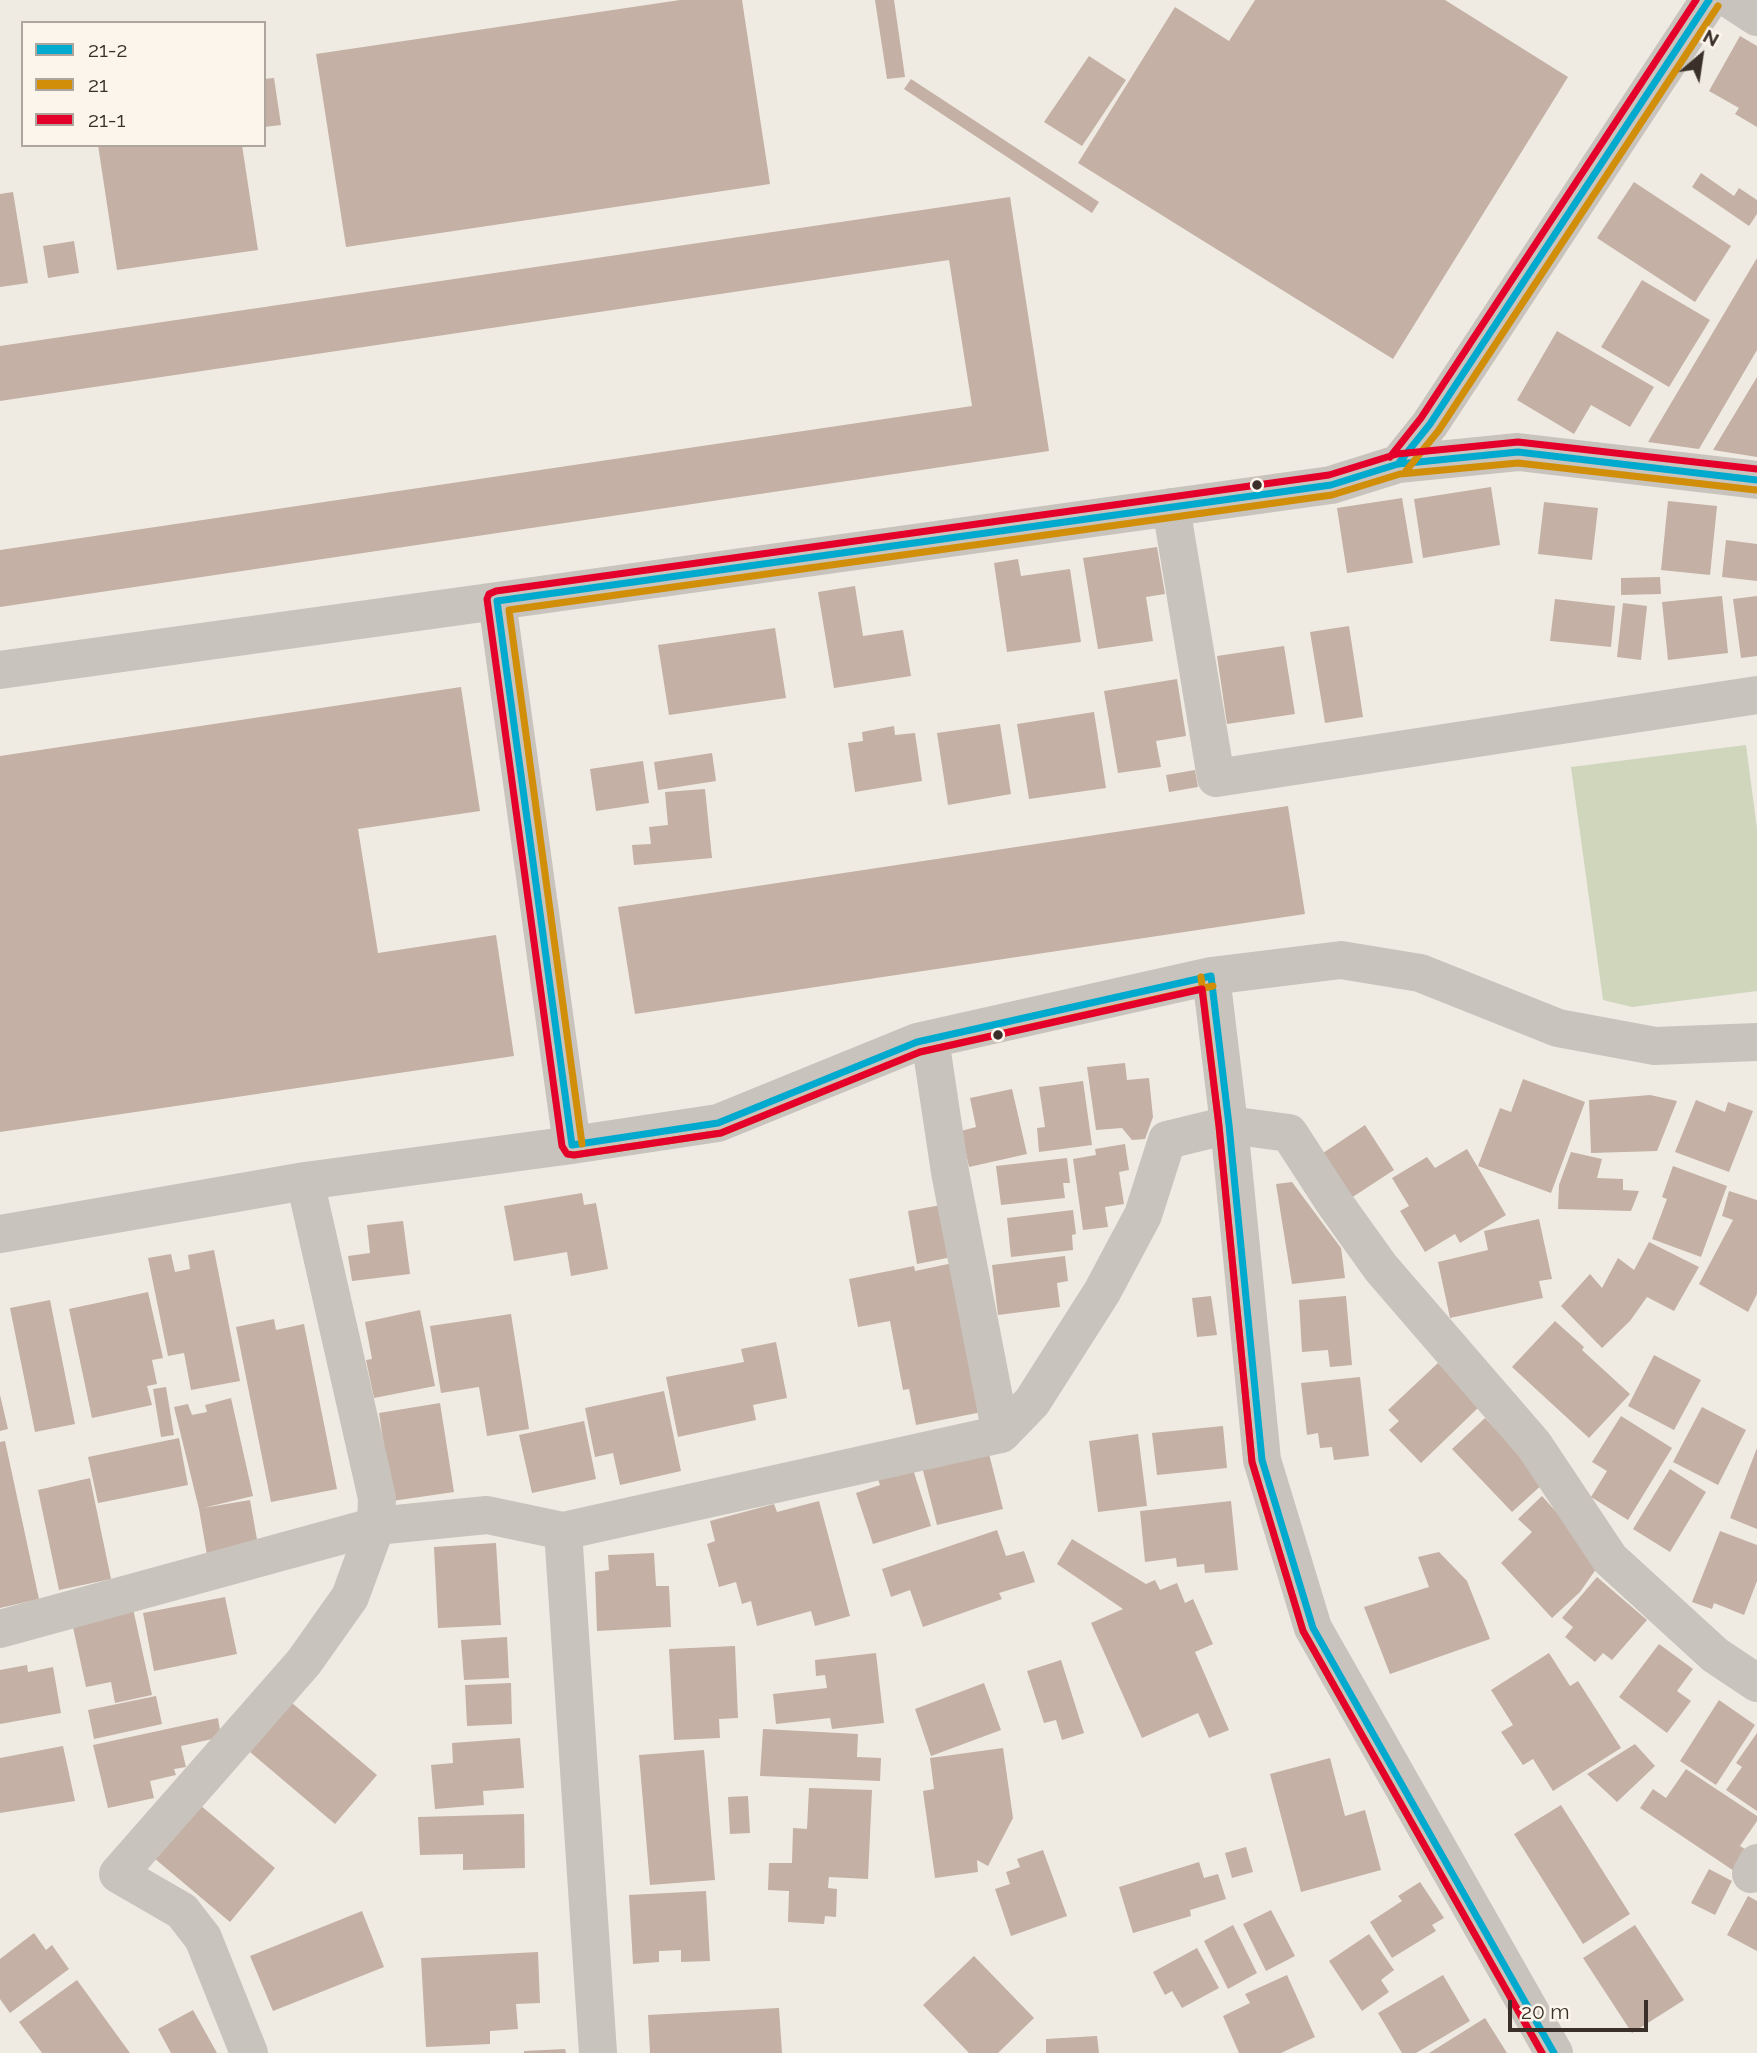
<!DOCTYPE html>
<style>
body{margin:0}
#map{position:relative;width:1757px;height:2053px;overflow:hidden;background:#efebe3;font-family:Raleway,sans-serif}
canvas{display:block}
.legend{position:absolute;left:21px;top:21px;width:245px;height:126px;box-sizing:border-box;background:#fbf5eb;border:2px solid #aea69d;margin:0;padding:9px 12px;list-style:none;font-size:21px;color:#3a3029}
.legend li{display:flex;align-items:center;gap:14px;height:35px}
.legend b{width:35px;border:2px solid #aea69d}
.north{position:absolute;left:1666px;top:21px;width:70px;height:70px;-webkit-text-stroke:5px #fbf5eb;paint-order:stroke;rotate:29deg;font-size:19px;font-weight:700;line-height:28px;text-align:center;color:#3a3029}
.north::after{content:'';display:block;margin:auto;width:24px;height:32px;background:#3a3029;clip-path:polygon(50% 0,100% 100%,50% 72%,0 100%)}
.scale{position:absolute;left:1508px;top:2000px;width:140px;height:32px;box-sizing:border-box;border:4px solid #3a3029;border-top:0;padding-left:9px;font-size:21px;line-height:24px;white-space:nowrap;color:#3a3029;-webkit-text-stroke:5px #fbf5eb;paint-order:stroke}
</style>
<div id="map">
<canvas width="1757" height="2053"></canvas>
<ul class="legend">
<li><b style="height:9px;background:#00a9ce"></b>21-2</li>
<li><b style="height:9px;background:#d18e08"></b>21</li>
<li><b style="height:9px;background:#e4002b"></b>21-1</li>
</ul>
<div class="north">N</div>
<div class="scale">20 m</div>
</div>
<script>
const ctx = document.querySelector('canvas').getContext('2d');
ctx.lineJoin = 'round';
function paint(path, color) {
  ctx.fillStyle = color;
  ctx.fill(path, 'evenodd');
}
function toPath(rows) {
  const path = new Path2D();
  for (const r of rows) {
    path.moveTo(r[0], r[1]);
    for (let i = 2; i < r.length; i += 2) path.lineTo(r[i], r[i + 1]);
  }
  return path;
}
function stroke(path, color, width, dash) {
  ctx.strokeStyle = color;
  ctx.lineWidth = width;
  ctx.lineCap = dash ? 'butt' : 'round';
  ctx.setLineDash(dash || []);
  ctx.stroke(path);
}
const green = toPath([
 [1746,745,1757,829,1757,991,1632,1007,1603,1000,1571,767]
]);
const building = toPath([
 [680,0,742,0,770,184,346,247,316,54],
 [875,0,894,0,905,77,887,79],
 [1255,0,1445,0,1568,77,1393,359,1078,163,1175,7,1229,41],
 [1740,36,1757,46,1757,127,1735,114,1739,108,1709,91],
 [1089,56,1126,80,1082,146,1044,122],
 [274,78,281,125,264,127,264,79],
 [911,79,1099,202,1092,213,904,89],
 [98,145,242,145,258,250,117,270],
 [1701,173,1734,196,1739,188,1757,200,1757,214,1749,226,1692,187],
 [1634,182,1731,246,1695,302,1597,238],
 [13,192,28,283,0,287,0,194],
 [1010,197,1049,451,0,607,0,550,972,406,949,260,0,401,0,346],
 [74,241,79,273,48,278,43,246],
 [1757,258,1757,350,1699,449,1648,442],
 [1642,280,1710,320,1669,387,1601,347],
 [1557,331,1654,387,1630,427,1591,405,1574,434,1517,400],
 [1757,377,1757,457,1713,450],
 [1491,487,1500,545,1423,558,1414,499],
 [1402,498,1413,563,1347,573,1337,508],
 [1668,501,1717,506,1710,575,1661,570],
 [1544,502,1598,508,1592,560,1538,554],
 [1726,540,1757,544,1757,581,1722,577],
 [1157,547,1165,594,1146,597,1153,641,1098,649,1083,558],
 [1018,559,1021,576,1070,569,1081,642,1007,652,994,563],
 [1660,577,1661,594,1621,595,1621,578],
 [855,586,863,636,903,630,911,676,834,688,818,592],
 [1722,596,1728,653,1668,660,1662,602],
 [1757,596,1757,656,1741,658,1733,599],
 [1555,599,1615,606,1611,647,1550,641],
 [1623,603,1647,606,1641,660,1617,657],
 [1349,626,1363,717,1325,723,1310,632],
 [775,628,786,698,669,715,658,645],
 [1284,646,1295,714,1227,724,1217,656],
 [1177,679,1186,736,1156,741,1161,767,1118,773,1104,691],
 [461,687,480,811,358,829,378,953,496,935,514,1056,0,1132,0,756],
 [1094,712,1106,788,1029,799,1017,724],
 [1000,724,1011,794,948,805,937,733],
 [894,726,895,735,915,733,922,781,855,792,848,743,863,741,862,732],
 [712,753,716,781,658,790,654,762],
 [643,761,649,803,596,811,590,769],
 [1195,770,1198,787,1169,792,1166,775],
 [705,789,712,858,634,865,632,845,651,844,649,827,668,825,665,792],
 [1288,806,1305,914,635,1014,618,907],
 [1125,1063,1127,1080,1149,1078,1153,1117,1145,1139,1132,1140,1122,1128,1096,1130,1087,1067],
 [1523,1079,1585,1102,1551,1193,1478,1166,1500,1108,1511,1112],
 [1083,1081,1092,1145,1039,1152,1037,1128,1045,1127,1039,1087],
 [1012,1089,1027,1154,969,1167,961,1131,976,1127,970,1098],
 [1650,1095,1677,1101,1657,1151,1591,1153,1589,1100],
 [1696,1100,1725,1112,1728,1102,1753,1111,1729,1172,1675,1152],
 [1365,1125,1394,1170,1348,1200,1320,1155],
 [1125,1144,1129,1170,1119,1172,1124,1204,1105,1207,1108,1227,1083,1230,1073,1159,1096,1155,1095,1149],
 [1467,1149,1506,1215,1460,1243,1455,1234,1425,1252,1400,1211,1409,1206,1392,1178,1427,1157,1435,1168],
 [1571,1152,1602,1159,1597,1178,1623,1179,1623,1190,1639,1191,1631,1211,1558,1209,1559,1185],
 [1067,1158,1070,1183,1063,1183,1065,1198,1001,1205,996,1166],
 [1673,1166,1727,1186,1701,1257,1652,1239,1667,1199,1662,1197],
 [1292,1182,1341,1248,1345,1278,1292,1284,1276,1184],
 [1729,1191,1757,1200,1757,1294,1748,1312,1699,1284,1733,1220,1722,1216],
 [582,1193,584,1205,596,1203,608,1269,571,1276,567,1252,514,1261,504,1206],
 [941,1205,952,1257,917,1264,908,1211],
 [1073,1210,1076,1234,1072,1235,1073,1250,1011,1257,1007,1218],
 [1539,1219,1552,1279,1539,1281,1543,1298,1450,1318,1438,1262,1488,1250,1484,1231],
 [403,1221,410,1274,352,1281,348,1256,370,1253,367,1225],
 [1649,1242,1699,1267,1674,1311,1647,1297,1630,1321,1602,1348,1561,1306,1590,1274,1602,1288,1618,1258,1634,1270],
 [214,1250,240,1381,191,1390,184,1353,168,1356,148,1258,171,1254,175,1272,190,1269,188,1255],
 [1065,1256,1068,1281,1057,1283,1060,1307,998,1315,992,1265],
 [953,1263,982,1412,916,1425,909,1389,903,1390,890,1321,858,1327,849,1279,914,1266,915,1271],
 [148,1292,163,1358,152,1360,157,1384,147,1386,152,1405,92,1418,69,1309],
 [1211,1296,1217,1335,1197,1337,1192,1298],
 [1346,1296,1352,1365,1330,1367,1328,1350,1302,1352,1299,1300],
 [50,1300,75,1424,35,1432,10,1308],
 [420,1310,435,1386,374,1398,366,1360,372,1359,365,1322],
 [511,1314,529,1429,487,1436,479,1387,441,1393,430,1326],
 [274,1319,276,1330,304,1324,337,1489,271,1502,236,1327],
 [1555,1321,1584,1347,1582,1350,1630,1394,1589,1438,1512,1367],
 [776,1342,787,1398,753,1405,756,1420,678,1437,666,1377,744,1362,741,1349],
 [1654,1355,1701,1380,1674,1430,1628,1406],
 [1438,1363,1480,1406,1421,1463,1389,1430,1399,1421,1388,1410],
 [1360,1377,1369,1456,1334,1460,1332,1447,1320,1448,1318,1433,1307,1435,1301,1383],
 [166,1387,174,1435,161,1437,153,1389],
 [664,1391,681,1471,620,1485,613,1453,595,1457,585,1408],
 [0,1395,8,1429,0,1431],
 [231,1398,253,1496,203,1508,250,1500,258,1545,207,1555,199,1509,174,1407,188,1404,192,1415,207,1412,205,1405],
 [440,1403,454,1492,392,1501,379,1413],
 [1702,1407,1746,1430,1718,1485,1673,1462],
 [1621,1416,1672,1448,1628,1520,1591,1497,1607,1471,1592,1462],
 [1485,1418,1545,1482,1512,1512,1452,1449],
 [584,1421,596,1479,532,1493,519,1435],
 [1223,1426,1227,1468,1157,1475,1152,1433],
 [1138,1434,1147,1506,1098,1512,1089,1441],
 [179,1438,188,1485,98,1503,88,1457],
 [5,1441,39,1599,0,1608,0,1442],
 [986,1442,1003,1509,937,1525,920,1459],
 [1757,1448,1757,1529,1730,1518],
 [911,1463,931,1526,873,1544,856,1493,880,1485,876,1474],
 [1670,1469,1706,1492,1670,1552,1633,1529],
 [90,1478,111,1579,59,1590,38,1490],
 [1542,1496,1601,1562,1580,1592,1552,1618,1501,1563,1532,1532,1518,1519],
 [819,1501,850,1616,815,1626,811,1611,757,1626,751,1601,742,1604,736,1582,719,1587,707,1544,715,1541,710,1521,774,1504,777,1512],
 [1231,1501,1238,1570,1205,1573,1204,1564,1177,1567,1176,1558,1145,1562,1140,1511],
 [997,1530,1006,1556,1024,1551,1035,1582,999,1593,1002,1599,923,1627,910,1590,891,1597,882,1569],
 [1720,1531,1757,1545,1757,1581,1744,1615,1714,1603,1712,1609,1692,1602],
 [1072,1539,1146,1584,1155,1580,1160,1590,1177,1583,1185,1603,1193,1599,1213,1644,1195,1652,1229,1730,1209,1738,1198,1713,1142,1738,1091,1623,1123,1609,1057,1564],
 [496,1543,501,1625,438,1628,434,1547],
 [1439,1552,1467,1581,1490,1639,1390,1674,1364,1607,1429,1587,1418,1557],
 [654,1553,656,1586,669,1586,671,1627,597,1631,595,1572,609,1570,608,1555],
 [1597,1577,1647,1620,1612,1660,1603,1653,1595,1662,1565,1637,1573,1627,1562,1618],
 [225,1597,237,1654,154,1671,143,1613],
 [132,1604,152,1695,115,1703,111,1682,86,1687,71,1618],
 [507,1637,509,1678,464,1680,461,1640],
 [1659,1644,1693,1669,1677,1691,1691,1701,1667,1733,1619,1697],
 [735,1646,738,1718,719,1719,720,1738,674,1740,669,1649],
 [876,1653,884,1723,832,1729,830,1718,776,1724,773,1694,827,1688,825,1675,816,1676,815,1660],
 [1549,1653,1570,1686,1578,1681,1621,1748,1553,1791,1533,1759,1523,1765,1501,1732,1513,1725,1491,1690],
 [1061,1660,1084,1733,1062,1740,1056,1720,1044,1723,1027,1671],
 [27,1665,28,1672,53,1667,61,1713,0,1724,0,1670],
 [511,1683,512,1724,467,1726,465,1685],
 [984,1683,1001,1730,931,1756,915,1709],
 [156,1696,162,1724,94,1739,88,1710],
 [1719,1700,1755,1725,1716,1785,1680,1761],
 [292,1703,377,1775,335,1824,250,1752],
 [218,1718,221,1737,181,1746,186,1767,174,1769,176,1775,150,1781,154,1798,108,1808,93,1745],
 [763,1729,858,1734,857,1757,881,1758,880,1781,760,1776],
 [1757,1733,1757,1811,1726,1790,1742,1767,1736,1763],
 [520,1738,524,1788,483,1791,484,1805,435,1809,431,1765,453,1763,452,1743],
 [1635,1744,1655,1766,1617,1802,1587,1774],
 [63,1746,75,1801,0,1813,0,1758],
 [1003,1748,1013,1818,988,1866,977,1860,978,1872,935,1878,923,1791,934,1789,930,1758],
 [704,1750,715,1880,650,1885,639,1755],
 [1330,1758,1345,1816,1365,1810,1381,1870,1301,1892,1270,1774],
 [1686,1769,1757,1816,1757,1821,1740,1846,1748,1851,1734,1871,1640,1808,1653,1789,1666,1798],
 [809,1788,872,1790,868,1879,829,1877,828,1888,837,1889,836,1917,825,1916,824,1924,788,1922,789,1891,768,1890,769,1863,792,1863,793,1828,807,1829],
 [748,1796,750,1833,730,1834,728,1797],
 [200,1805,275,1868,230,1922,154,1858],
 [1561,1805,1630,1914,1583,1944,1514,1834],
 [524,1814,525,1868,463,1870,463,1854,420,1855,418,1817],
 [1246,1847,1253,1872,1232,1878,1225,1853],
 [1043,1850,1067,1916,1011,1936,995,1889,1010,1884,1006,1872,1020,1867,1017,1859],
 [1199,1862,1204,1878,1218,1874,1226,1899,1190,1910,1191,1916,1133,1933,1119,1887],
 [1709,1869,1732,1881,1715,1915,1691,1903],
 [1420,1882,1444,1918,1432,1925,1436,1931,1392,1958,1370,1922,1402,1901,1398,1896],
 [706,1891,710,1961,681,1962,681,1950,659,1951,659,1962,633,1964,629,1895],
 [1748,1896,1757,1901,1757,1951,1727,1935],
 [1271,1910,1295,1956,1266,1971,1243,1924],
 [362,1911,384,1967,273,2011,250,1956],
 [1233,1925,1257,1973,1228,1989,1204,1941],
 [1635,1925,1684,2000,1632,2033,1583,1958],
 [34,1933,46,1950,52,1945,69,1969,10,2013,0,1999,0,1959],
 [1369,1934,1394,1970,1381,1980,1389,1992,1362,2011,1329,1961],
 [1197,1948,1219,1988,1182,2008,1172,1991,1165,1995,1153,1972],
 [538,1952,540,2003,516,2004,518,2029,490,2031,490,2044,426,2047,421,1958],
 [974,1956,1034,2018,998,2053,969,2053,923,2005],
 [1287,1975,1315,2037,1281,2053,1239,2053,1223,2016,1250,2003,1245,1994],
 [1443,1975,1470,2021,1416,2053,1402,2053,1378,2013],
 [77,1980,130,2053,42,2053,19,2022],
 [779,2008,782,2053,650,2053,648,2015],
 [193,2010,217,2053,171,2053,158,2029],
 [1485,2018,1507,2053,1429,2053],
 [1097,2036,1099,2053,1046,2053,1046,2039],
 [565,2049,566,2053,524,2053,524,2051]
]);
const minor = toPath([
 [1731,0,1757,17],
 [1398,464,1430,424,1709,0],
 [1171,507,1216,778,1757,695],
 [0,670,497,601],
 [1211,976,1229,1125,1262,1460,1313,1628,1554,2053],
 [930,1039,950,1172,1001,1434],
 [572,1145,497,601,1331,485,1398,464,1518,452,1757,480],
 [0,1234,305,1181,572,1145,718,1123,917,1042,1211,976,1341,960,1420,973,1558,1028,1655,1046,1757,1042],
 [563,1531,598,2053],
 [0,1629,376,1526,487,1515,563,1531,1001,1434,1032,1402,1102,1292,1143,1215,1167,1140,1229,1125,1289,1133,1333,1201,1381,1268,1534,1445,1610,1559,1715,1655,1757,1683],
 [1751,1874,1757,1863],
 [249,2053,203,1938,182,1911,118,1874,304,1662,350,1597,376,1526,377,1498,305,1181]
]);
const bus1 = toPath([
 [1398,464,1430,424,1709,0],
 [1211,976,1229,1125,1262,1460,1313,1628,1554,2053],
 [572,1145,497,601,1331,485,1398,464,1518,452,1757,480],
 [572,1145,718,1123,917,1042,1211,976]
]);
const bus2 = toPath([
 [1406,471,1439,430,1718,6],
 [1201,977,1219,1126,1252,1462,1303,1631,1542,2053],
 [582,1144,509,610,1332,495,1400,474,1518,463,1756,490],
 [574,1155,721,1133,920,1052,1213,986]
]);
const bus3 = toPath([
 [1390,457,1421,418,1696,0],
 [1542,2053,1303,1631,1252,1462,1219,1126,1202,989,920,1052,721,1133,574,1155,567,1154,562,1146,487,599,489,594,496,591,1329,475,1397,454,1518,442,1757,469]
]);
const markers = [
 [1257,485,6,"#3a3029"],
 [998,1035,6,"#3a3029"]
];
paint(green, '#cfd6bc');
paint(building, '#c4b0a4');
stroke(minor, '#c8c3bc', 38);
stroke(bus1, '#00a9ce', 7);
stroke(bus2, '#d18e08', 7);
stroke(bus3, '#e4002b', 7);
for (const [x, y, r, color] of markers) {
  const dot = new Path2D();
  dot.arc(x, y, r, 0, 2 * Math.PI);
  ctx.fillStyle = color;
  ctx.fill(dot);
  stroke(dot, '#fbf5eb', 2.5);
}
</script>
